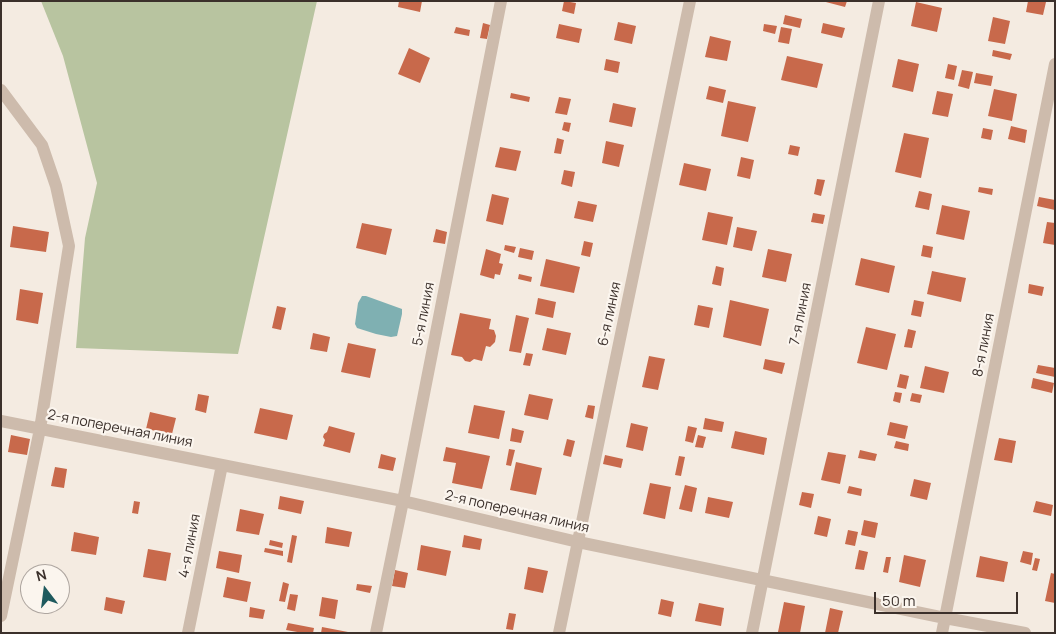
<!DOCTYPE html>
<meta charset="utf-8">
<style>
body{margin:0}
#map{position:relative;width:1056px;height:634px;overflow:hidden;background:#f4ebe1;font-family:Manrope,sans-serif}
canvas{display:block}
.frame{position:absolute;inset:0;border:2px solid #3b302b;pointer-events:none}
.north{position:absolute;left:20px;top:564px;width:50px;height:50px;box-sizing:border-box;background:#fbf5ee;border:1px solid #aea6a0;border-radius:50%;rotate:345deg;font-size:14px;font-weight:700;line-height:20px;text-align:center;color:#3b302b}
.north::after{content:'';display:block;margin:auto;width:18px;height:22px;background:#1f5a5e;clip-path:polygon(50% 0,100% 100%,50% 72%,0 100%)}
.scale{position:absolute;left:874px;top:592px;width:144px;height:22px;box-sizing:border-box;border:2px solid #3b302b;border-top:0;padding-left:6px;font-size:15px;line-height:18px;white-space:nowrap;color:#3b302b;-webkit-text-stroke:4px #fbf5ee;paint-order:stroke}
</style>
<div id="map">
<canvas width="1056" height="634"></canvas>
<div class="frame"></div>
<div class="north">N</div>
<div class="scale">50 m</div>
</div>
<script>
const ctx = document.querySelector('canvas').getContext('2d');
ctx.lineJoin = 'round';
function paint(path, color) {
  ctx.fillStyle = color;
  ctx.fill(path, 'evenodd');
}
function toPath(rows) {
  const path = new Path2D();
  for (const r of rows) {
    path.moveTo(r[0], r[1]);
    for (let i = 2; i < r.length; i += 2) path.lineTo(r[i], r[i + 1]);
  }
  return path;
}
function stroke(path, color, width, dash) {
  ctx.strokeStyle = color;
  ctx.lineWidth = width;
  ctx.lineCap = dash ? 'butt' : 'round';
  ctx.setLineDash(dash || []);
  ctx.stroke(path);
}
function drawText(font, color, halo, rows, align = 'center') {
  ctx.font = font + ' Manrope,sans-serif';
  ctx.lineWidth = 4.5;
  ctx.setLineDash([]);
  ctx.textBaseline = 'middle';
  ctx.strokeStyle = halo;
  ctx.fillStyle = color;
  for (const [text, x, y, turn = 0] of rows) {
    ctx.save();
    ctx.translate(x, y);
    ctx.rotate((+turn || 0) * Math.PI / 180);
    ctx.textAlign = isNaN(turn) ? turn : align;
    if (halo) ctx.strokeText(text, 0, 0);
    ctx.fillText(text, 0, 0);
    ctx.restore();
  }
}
const green = toPath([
 [41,1,317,1,238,354,76,348,85,238,97,183,63,56]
]);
const water = toPath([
 [362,296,366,296,402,309,402,314,397,336,391,337,376,334,357,328,355,324,358,303]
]);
const building = toPath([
 [399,1,422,1,420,12,398,7],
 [564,1,576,3,574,14,562,11],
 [822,1,847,1,845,7],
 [1028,1,1046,2,1043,15,1026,12],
 [916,2,942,8,937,32,911,26],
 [785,15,802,19,800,28,783,24],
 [993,17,1010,21,1005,44,988,41],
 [618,22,636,26,632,44,614,40],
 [483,23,490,25,487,39,480,38],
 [823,23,845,28,842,38,821,33],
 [559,24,582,29,579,43,556,38],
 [764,24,777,26,775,34,763,31],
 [456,27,470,30,469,36,454,33],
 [781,27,792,29,789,44,778,42],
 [710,36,731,41,727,61,705,57],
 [409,48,430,58,420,83,398,74],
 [993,50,1012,54,1010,60,992,56],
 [787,56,823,64,817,88,781,80],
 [606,59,620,62,618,73,604,70],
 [898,59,919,64,913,92,892,87],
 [948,64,957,66,954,80,945,78],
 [962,70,973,72,969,89,958,86],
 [976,73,993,76,991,86,974,83],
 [709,86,726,90,723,103,706,99],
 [994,89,1017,94,1012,121,988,116],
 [937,91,953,94,948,117,932,114],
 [511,93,530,97,529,102,510,98],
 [559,97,571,99,567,115,555,113],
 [728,101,756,107,748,142,721,136],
 [613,103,636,108,632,127,609,122],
 [564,122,571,123,569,132,562,130],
 [1011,126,1027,130,1025,143,1008,139],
 [983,128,993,130,991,140,981,138],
 [904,133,929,138,921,178,895,172],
 [557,138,564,140,561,154,554,153],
 [606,141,624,145,619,167,602,163],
 [790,145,800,147,798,156,788,154],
 [500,147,521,151,516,171,495,167],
 [741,157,754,160,750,179,737,176],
 [684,163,711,169,706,191,679,185],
 [564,170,575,172,572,187,561,184],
 [817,179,825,180,821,196,814,194],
 [979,187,993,189,992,195,978,192],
 [919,191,932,194,929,210,915,207],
 [492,194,509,198,503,225,486,221],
 [1039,197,1055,200,1055,210,1037,206],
 [578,201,597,205,593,222,574,218],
 [942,205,970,211,964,240,936,234],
 [708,212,733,217,727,245,702,240],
 [813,213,825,215,823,224,811,222],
 [1047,222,1055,223,1055,245,1043,243],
 [362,223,392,229,386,255,356,248],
 [13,226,49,232,46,252,10,247],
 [737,227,757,231,752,251,733,247],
 [436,229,447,232,445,244,433,242],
 [584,241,593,243,590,257,581,255],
 [505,245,516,247,514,253,504,250],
 [923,245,933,247,931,258,921,256],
 [520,248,534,251,532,260,518,257],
 [486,249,501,254,499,263,503,264,500,275,495,274,494,279,480,275],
 [768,249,792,254,786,282,762,277],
 [861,258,895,266,889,293,855,285],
 [546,259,580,267,574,293,540,286],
 [716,266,724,268,721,286,712,284],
 [932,271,966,278,961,302,927,294],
 [519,274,532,277,531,282,518,279],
 [1029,284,1044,287,1042,296,1028,293],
 [20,289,43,293,38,324,16,320],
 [538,298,556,302,553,318,535,314],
 [730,300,769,309,761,346,723,337],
 [914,300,924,302,921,317,911,315],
 [698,305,713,308,709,328,694,325],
 [277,306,286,308,281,330,272,328],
 [460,313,491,319,489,329,494,330,496,336,495,342,490,347,486,346,482,361,474,359,470,362,465,361,462,357,451,355],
 [516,315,529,318,521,353,509,351],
 [866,327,896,334,887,370,857,363],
 [547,328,571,333,566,355,542,350],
 [908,329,916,331,912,348,904,347],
 [313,333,330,337,327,352,310,349],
 [348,343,376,349,370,378,341,372],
 [526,353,533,354,530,366,523,365],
 [649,356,665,359,658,390,642,387],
 [765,359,785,363,782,374,763,369],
 [1038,365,1055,368,1055,377,1036,373],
 [925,366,949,372,944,393,920,388],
 [900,374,909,376,906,389,897,387],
 [1033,378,1054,383,1052,393,1031,388],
 [895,392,902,393,900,403,893,401],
 [912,393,922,395,920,403,910,401],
 [198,394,209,396,206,413,195,410],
 [529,394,553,399,548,420,524,415],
 [474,405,505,411,499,439,468,433],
 [588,405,595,406,593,419,585,417],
 [260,408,293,415,287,440,254,433],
 [150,412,176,418,172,434,146,429],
 [705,418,724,422,722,432,703,429],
 [890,422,908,426,905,439,887,435],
 [631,423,648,427,643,451,626,447],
 [329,426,355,433,350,453,323,446,325,440,323,437,324,434,327,432],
 [688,426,697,428,693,443,685,441],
 [512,428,524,431,521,443,510,441],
 [735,431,767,438,764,455,731,448],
 [11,435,30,439,27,455,8,452],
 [698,435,706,437,703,448,695,447],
 [999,438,1016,441,1012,463,994,460],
 [567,439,575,441,571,457,563,455],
 [896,441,909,444,908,451,894,448],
 [446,447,490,456,482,489,452,483,456,463,443,461],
 [509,449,515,450,511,466,506,465],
 [860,450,877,454,875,461,858,458],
 [828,452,846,455,840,484,821,480],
 [381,454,396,458,393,471,378,468],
 [605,455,623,459,621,468,603,464],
 [679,456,685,457,681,476,675,475],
 [516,462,542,468,536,495,510,490],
 [55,467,67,469,64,488,51,486],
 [914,479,931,483,927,500,910,496],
 [650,483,671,487,665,519,643,514],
 [685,485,697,488,692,512,679,509],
 [849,486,862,489,861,496,847,493],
 [802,492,814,494,811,508,799,505],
 [280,496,304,501,301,514,278,509],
 [708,497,733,502,729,518,705,513],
 [134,501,140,502,138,514,132,513],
 [1036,501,1053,505,1051,516,1033,512],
 [240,509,264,514,259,535,236,531],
 [818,516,831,519,827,537,814,534],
 [864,520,878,523,875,538,861,535],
 [327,527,352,532,349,547,325,543],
 [848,530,858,532,855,546,845,544],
 [74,532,99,537,96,555,71,551],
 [292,535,297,536,292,563,287,562],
 [464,535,482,539,480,550,462,547],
 [270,540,283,543,282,548,269,545],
 [421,545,451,551,446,576,417,570],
 [265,548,283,551,283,556,264,552],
 [148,549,171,553,166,581,143,577],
 [859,550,868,552,864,570,855,569],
 [219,551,242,555,239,573,216,568],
 [1023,551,1033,553,1031,565,1020,562],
 [904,555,926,560,920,587,899,582],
 [980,556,1008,562,1004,582,976,577],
 [886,557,891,557,888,573,883,572],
 [1035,558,1040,559,1037,571,1032,570],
 [528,567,548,571,543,593,524,589],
 [395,570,408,573,405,588,392,586],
 [1051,573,1055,574,1055,603,1045,601],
 [227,577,251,582,247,602,223,597],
 [283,582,289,584,285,602,279,601],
 [357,584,372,586,370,593,356,590],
 [290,594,298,595,295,611,287,609],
 [106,597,125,601,122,614,104,610],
 [322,597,338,600,335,619,319,616],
 [661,599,674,602,671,617,658,614],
 [784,602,805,606,800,633,778,632],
 [699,603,724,608,721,626,695,621],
 [250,607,265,610,263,619,249,617],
 [830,608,843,611,838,633,825,633],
 [509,613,516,614,513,630,506,629],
 [288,623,314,628,313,633,303,633,286,630],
 [322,627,348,632,348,633,321,633]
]);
const minor = toPath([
 [1,90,42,145,56,186,69,246,40,429,1,616],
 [1,421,403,501,578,542,945,618,1025,633],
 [188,633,222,465],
 [376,633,403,501,501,1],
 [559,633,690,1],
 [752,633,879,1],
 [942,633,1055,64]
]);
const streetNames = [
 ["5-я линия",424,314,-79],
 ["6-я линия",610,314,-78],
 ["7-я линия",801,314,-79],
 ["8-я линия",984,345,-79],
 ["2-я поперечная линия",120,429,11],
 ["2-я поперечная линия",517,512,13],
 ["4-я линия",190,546,-79]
];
paint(green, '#b8c4a0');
paint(water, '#7fb0b2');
paint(building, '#c8694b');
stroke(minor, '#cdbbac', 12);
drawText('14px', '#3b302b', '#fbf5ee', streetNames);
</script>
